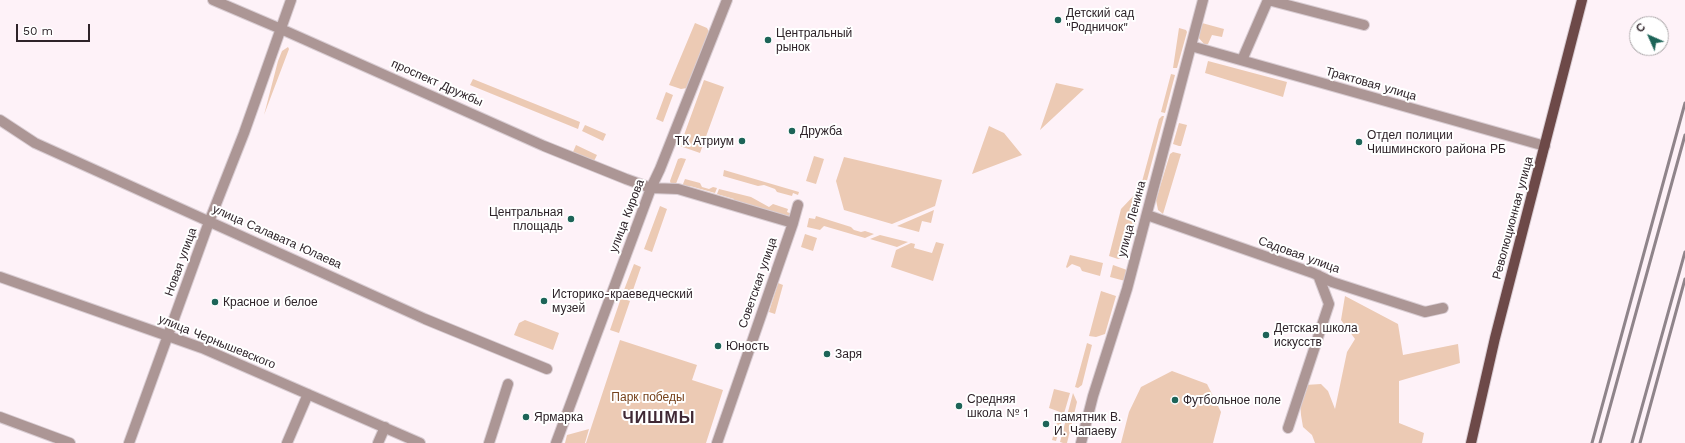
<!DOCTYPE html>
<meta charset="utf-8">
<style>
body{margin:0}
#map{position:relative;width:1685px;height:443px;overflow:hidden;background:#fef2f8;font-family:"Work Sans",sans-serif}
canvas{display:block}
.north{position:absolute;left:1629px;top:16px;width:40px;height:40px;box-sizing:border-box;background:#fff;border:1px solid #aba7a9;border-radius:50%;rotate:315deg;font-size:11px;font-weight:700;line-height:16px;text-align:center;color:#2e2329}
.north::after{content:'';display:block;margin:auto;width:14px;height:18px;background:#1d6458;clip-path:polygon(50% 0,100% 100%,50% 72%,0 100%)}
.scale{position:absolute;left:16px;top:24px;width:74px;height:18px;box-sizing:border-box;border:2px solid #2e2329;border-top:0;padding-left:5px;font-size:12px;line-height:14px;white-space:nowrap;color:#2e2329;-webkit-text-stroke:3px #fff;paint-order:stroke}
</style>
<div id="map">
<canvas width="1685" height="443"></canvas>
<div class="north">С</div>
<div class="scale">50 m</div>
</div>
<script>
const ctx = document.querySelector('canvas').getContext('2d');
ctx.lineJoin = 'round';
function paint(path, color) {
  ctx.fillStyle = color;
  ctx.fill(path, 'evenodd');
}
function toPath(rows) {
  const path = new Path2D();
  for (const r of rows) {
    path.moveTo(r[0], r[1]);
    for (let i = 2; i < r.length; i += 2) path.lineTo(r[i], r[i + 1]);
  }
  return path;
}
function stroke(path, color, width, dash) {
  ctx.strokeStyle = color;
  ctx.lineWidth = width;
  ctx.lineCap = dash ? 'butt' : 'round';
  ctx.setLineDash(dash || []);
  ctx.stroke(path);
}
function drawText(font, color, halo, rows, align = 'center') {
  ctx.font = font + ' "Work Sans",sans-serif';
  ctx.lineWidth = 4;
  ctx.setLineDash([]);
  ctx.textBaseline = 'middle';
  ctx.strokeStyle = halo;
  ctx.fillStyle = color;
  for (const [text, x, y, turn = 0] of rows) {
    ctx.save();
    ctx.translate(x, y);
    ctx.rotate((+turn || 0) * Math.PI / 180);
    ctx.textAlign = isNaN(turn) ? turn : align;
    if (halo) ctx.strokeText(text, 0, 0);
    ctx.fillText(text, 0, 0);
    ctx.restore();
  }
}
const green = toPath([
 [695,23,707,28,709,32,687,88,681,89,669,85],
 [1202,23,1224,29,1222,37,1212,35,1208,44,1204,44,1198,37],
 [1179,28,1186,30,1187,32,1177,68,1173,68],
 [288,47,289,49,264,115,278,61,282,51],
 [1208,61,1287,82,1283,97,1205,73],
 [1171,74,1175,75,1165,113,1161,112],
 [473,79,580,122,578,129,470,85],
 [704,80,724,87,700,153,680,146],
 [1056,83,1084,89,1040,130],
 [666,92,673,95,663,122,656,119],
 [1162,116,1164,116,1127,256,1118,259,1109,256,1121,209,1140,189,1159,119],
 [1179,123,1187,125,1181,146,1179,146,1173,144],
 [585,125,606,134,603,141,582,131],
 [989,126,1004,133,1022,155,972,174],
 [576,145,597,155,594,161,573,152],
 [1173,152,1181,154,1163,214,1158,210,1156,200,1170,154],
 [814,156,824,159,816,184,806,181],
 [844,157,942,180,935,206,892,224,844,210,836,181],
 [681,158,686,159,675,186,671,184,670,181,678,159],
 [724,170,799,192,798,195,793,193,792,196,777,192,775,189,764,185,758,186,723,176],
 [685,179,700,183,702,187,709,189,713,187,717,188,715,193,690,186,688,190,681,189],
 [719,189,751,197,769,207,773,204,788,209,787,212,792,214,789,221,734,202,734,199,717,194],
 [660,206,667,209,652,252,644,249],
 [934,210,931,223,922,221,919,232,897,226],
 [816,216,851,227,854,230,861,232,865,231,874,234,865,238,824,226,820,230,807,227,809,218,815,219],
 [805,234,817,238,813,251,801,247],
 [880,235,908,242,897,247,870,239],
 [936,242,944,244,933,281,891,267,896,250,911,243,915,244,914,248,932,253],
 [1070,255,1103,263,1100,276,1082,271,1080,267,1072,264,1067,268,1066,267],
 [634,264,641,267,632,293,624,290],
 [1113,265,1127,270,1125,281,1110,277],
 [778,283,783,285,775,314,769,312],
 [1101,291,1116,296,1105,334,1096,337,1089,336],
 [1345,296,1398,324,1403,355,1458,344,1460,363,1399,381,1399,423,1424,433,1422,443,1315,443,1312,435,1303,427,1301,415,1300,400,1305,385,1321,384,1328,391,1335,409,1347,352,1355,339,1341,320],
 [621,298,630,301,619,333,610,330],
 [525,320,559,333,553,350,514,335,519,323],
 [620,340,697,365,692,380,723,390,706,443,586,443],
 [1087,343,1092,345,1082,385,1078,388,1075,387],
 [1172,371,1207,384,1221,412,1213,443,1121,443,1129,412,1141,387],
 [1054,389,1070,393,1056,441,1052,440,1060,412,1049,408],
 [1073,393,1077,402,1067,443,1063,443,1060,442],
 [589,429,585,443,565,443,567,435]
]);
const minor = toPath([
 [213,0,281,29,544,146,626,179,651,188,678,189,793,223,798,205],
 [1268,0,1364,25],
 [1191,46,1545,146],
 [1242,60,1268,0],
 [0,120,35,143,425,319,547,369],
 [1147,215,1313,273,1332,282,1425,312,1443,308],
 [0,277,202,348,420,443],
 [0,417,70,443],
 [1288,428,1329,304,1318,275],
 [129,443,209,222,244,133,291,0],
 [287,443,308,394],
 [378,443,385,427],
 [489,443,508,384],
 [556,443,651,188,660,169,727,0],
 [717,443,793,223],
 [1081,443,1093,396,1127,289,1203,0]
]);
const major = toPath([
 [1471,443,1495,338,1582,0]
]);
const rail = toPath([
 [1592,443,1685,103],
 [1600,443,1685,135],
 [1632,443,1685,252],
 [1640,443,1685,279]
]);
const markers = [
 [1058,20,4,"#1d6458"],
 [768,40,4,"#1d6458"],
 [792,131,4,"#1d6458"],
 [742,141,4,"#1d6458"],
 [1359,142,4,"#1d6458"],
 [571,219,4,"#1d6458"],
 [544,301,4,"#1d6458"],
 [215,302,4,"#1d6458"],
 [1266,335,4,"#1d6458"],
 [718,346,4,"#1d6458"],
 [827,354,4,"#1d6458"],
 [1175,400,4,"#1d6458"],
 [959,406,4,"#1d6458"],
 [526,417,4,"#1d6458"],
 [1046,424,4,"#1d6458"]
];
const poiNames = [
 ["Детский сад",1066,13],
 ["\"Родничок\"",1066,27],
 ["Центральный",776,33],
 ["рынок",776,47],
 ["Дружба",800,131],
 ["Отдел полиции",1367,135],
 ["Чишминского района РБ",1367,149],
 ["ТК Атриум",734,141,"right"],
 ["Центральная",563,212,"right"],
 ["площадь",563,226,"right"],
 ["Историко-краеведческий",552,294],
 ["музей",552,308],
 ["Красное и белое",223,302],
 ["Детская школа",1274,328],
 ["искусств",1274,342],
 ["Юность",726,346],
 ["Заря",835,354],
 ["Средняя",967,399],
 ["школа № 1",967,413],
 ["Футбольное поле",1183,400],
 ["Ярмарка",534,417],
 ["памятник В.",1054,417],
 ["И. Чапаеву",1054,431]
];
const streetNames = [
 ["проспект Дружбы",437,83,24],
 ["Трактовая улица",1371,84,16],
 ["улица Кирова",627,216,-69],
 ["Революционная улица",1513,218,-75],
 ["улица Ленина",1132,219,-75],
 ["улица Салавата Юлаева",277,237,24],
 ["Садовая улица",1299,255,20],
 ["Новая улица",181,262,-70],
 ["Советская улица",758,283,-71],
 ["улица Чернышевского",217,342,22]
];
const parkNames = [
 ["Парк победы",648,397]
];
const districtNames = [
 ["ЧИШМЫ",659,418]
];
paint(green, '#eccab4');
stroke(minor, '#d9cdd3', 12);
stroke(major, '#d9cdd3', 12);
stroke(minor, '#ac9695', 10);
stroke(major, '#6d4948', 10);
stroke(rail, '#8f848a', 3);
for (const [x, y, r, color] of markers) {
  const dot = new Path2D();
  dot.arc(x, y, r, 0, 2 * Math.PI);
  ctx.fillStyle = color;
  ctx.fill(dot);
  stroke(dot, '#fff', 1.5);
}
drawText('12px', '#2e2329', '#fff', poiNames, 'left');
drawText('12px', '#2e2329', '#fff', streetNames);
drawText('12px', '#76421c', '#fff', parkNames);
ctx.letterSpacing = '1px';
drawText('bold 16px', '#402935', '#fff', districtNames);
ctx.letterSpacing = '0px';
</script>
